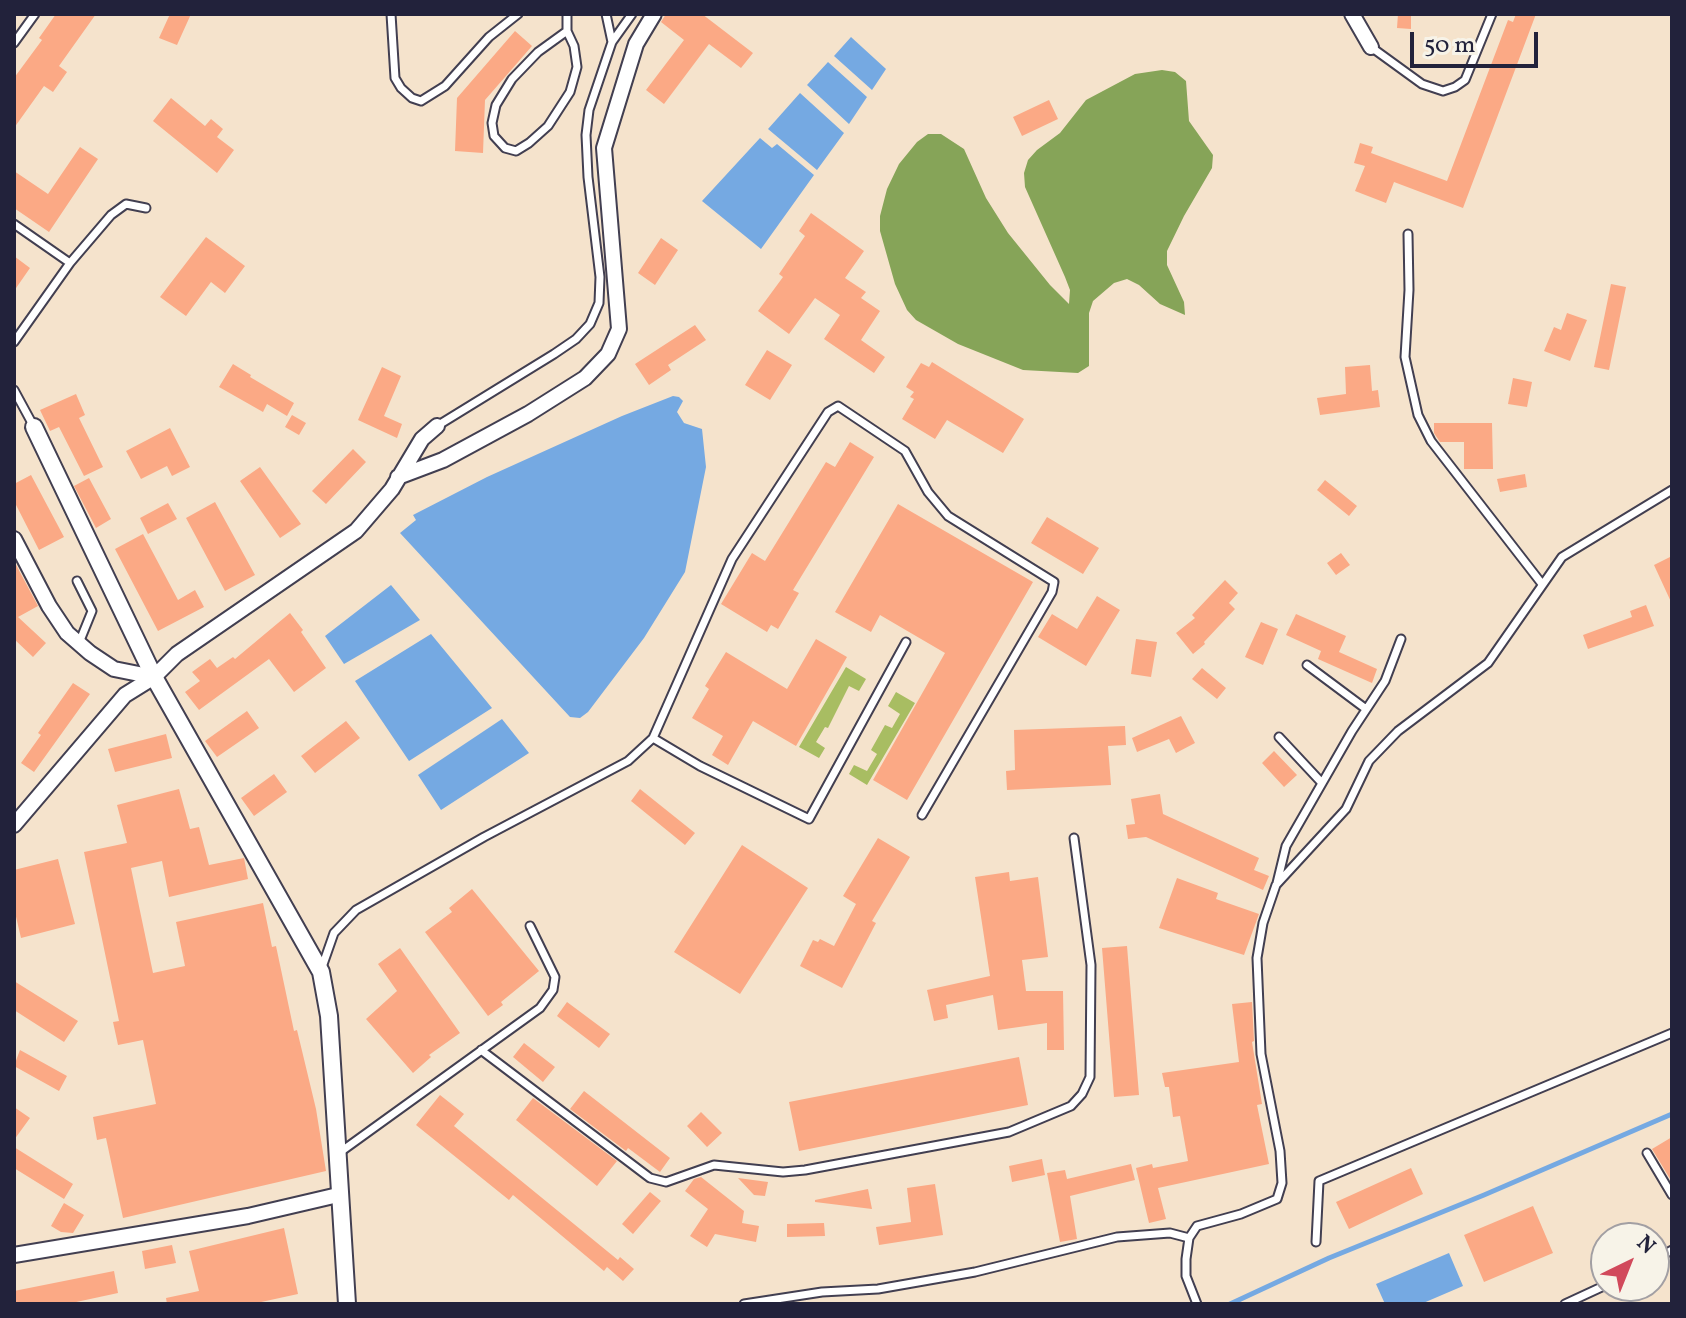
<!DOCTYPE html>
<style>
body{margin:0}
#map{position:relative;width:1686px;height:1318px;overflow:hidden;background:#f5e3cc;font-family:Vollkorn,serif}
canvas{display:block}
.frame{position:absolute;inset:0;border:16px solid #22223b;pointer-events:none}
.north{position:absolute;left:1590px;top:1222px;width:80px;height:80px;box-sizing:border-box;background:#f7f3e8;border:2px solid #a29fa3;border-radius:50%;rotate:43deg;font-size:22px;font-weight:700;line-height:32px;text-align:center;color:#22223b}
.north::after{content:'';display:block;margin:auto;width:28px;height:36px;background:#d1495b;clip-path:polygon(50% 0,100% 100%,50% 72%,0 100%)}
.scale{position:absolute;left:1410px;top:32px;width:128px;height:36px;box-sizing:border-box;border:4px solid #22223b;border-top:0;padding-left:10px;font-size:24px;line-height:28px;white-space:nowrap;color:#22223b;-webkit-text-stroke:6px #f7f3e8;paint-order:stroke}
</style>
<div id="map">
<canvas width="1686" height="1318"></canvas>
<div class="frame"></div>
<div class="north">N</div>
<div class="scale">50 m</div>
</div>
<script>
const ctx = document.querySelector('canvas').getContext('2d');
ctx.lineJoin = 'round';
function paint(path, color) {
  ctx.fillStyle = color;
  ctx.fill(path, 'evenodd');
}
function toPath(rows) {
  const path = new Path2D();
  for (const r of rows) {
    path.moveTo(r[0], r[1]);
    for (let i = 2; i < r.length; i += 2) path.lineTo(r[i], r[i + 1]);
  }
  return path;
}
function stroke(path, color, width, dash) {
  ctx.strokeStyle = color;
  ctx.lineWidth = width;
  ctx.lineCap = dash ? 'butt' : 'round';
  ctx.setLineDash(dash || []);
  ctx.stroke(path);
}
const green = toPath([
 [846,667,866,679,859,691,849,686,828,728,825,727,816,742,825,748,819,758,799,747],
 [896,692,915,703,867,785,849,774,854,765,867,771,877,754,871,750,885,725,892,728,900,714,888,706]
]);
const forest = toPath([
 [1162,70,1175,72,1186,81,1189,121,1213,155,1212,168,1184,216,1167,251,1167,265,1184,302,1185,315,1160,304,1139,285,1127,279,1114,283,1093,301,1089,313,1089,366,1078,373,1023,370,958,344,916,320,907,310,895,284,880,231,880,216,887,189,899,164,917,142,928,134,941,134,964,149,986,198,1008,233,1050,285,1069,304,1070,290,1065,277,1025,187,1024,173,1028,160,1037,150,1060,133,1086,100,1135,74]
]);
const water = toPath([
 [851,37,886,69,872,90,834,56],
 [828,62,867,97,849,124,807,85],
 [800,93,844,133,817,170,768,129],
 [760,138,772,148,777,144,814,175,761,249,702,201],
 [673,396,679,397,683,401,677,412,684,423,702,429,706,467,685,572,644,638,588,712,580,718,570,717,400,533,416,520,413,515,487,477,622,416],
 [391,585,420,620,344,664,325,636],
 [431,634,492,708,409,761,355,681],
 [502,719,529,753,441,810,418,775],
 [1449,1253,1463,1286,1421,1304,1385,1304,1376,1284]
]);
const stream = toPath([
 [1230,1304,1329,1258,1484,1195,1672,1114]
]);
const building = toPath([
 [56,14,96,14,59,66,67,72,53,92,44,86,14,128,14,78,42,40,39,38],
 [170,14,191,14,177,45,159,38],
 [666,14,702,14,753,53,741,68,709,44,664,104,646,90,684,40,661,22],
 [1398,14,1411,14,1411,29,1397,28],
 [1516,14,1536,14,1463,208,1394,182,1386,203,1355,191,1365,166,1354,163,1360,143,1373,147,1371,153,1447,181,1508,20,1513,22],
 [515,31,532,46,485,100,483,153,455,151,457,98],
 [171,98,205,126,211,119,223,129,217,137,234,150,217,173,153,121],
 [1049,100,1058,119,1022,136,1013,117],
 [80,147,98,159,49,232,14,208,14,171,48,194],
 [811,213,864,251,845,278,866,292,861,298,880,311,861,340,885,357,874,373,824,339,840,315,815,298,789,334,758,311,783,277,779,274,805,236,799,231],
 [206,237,245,266,225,293,211,282,186,316,160,297],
 [661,238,678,250,655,285,638,273],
 [14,256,30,268,14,291],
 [1611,284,1626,287,1609,370,1594,367],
 [1567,313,1587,320,1570,361,1544,351,1554,327,1561,330],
 [695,325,706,340,668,365,671,370,649,385,635,364],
 [767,350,792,365,770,400,745,385],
 [932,362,1024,419,1003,453,947,420,935,439,902,419,914,399,910,397,914,392,906,387,921,363,929,367],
 [233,364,251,375,250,377,294,403,287,416,267,404,263,412,219,387],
 [1370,365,1372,391,1378,390,1380,407,1320,415,1317,398,1346,394,1345,367],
 [382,367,401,376,384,416,402,424,397,438,358,420],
 [1513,378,1532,382,1527,407,1508,404],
 [76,394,85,415,79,418,103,467,84,476,59,427,50,431,40,410],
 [292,415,306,423,299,435,285,427],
 [1434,423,1492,423,1493,469,1464,469,1464,442,1440,442,1434,433],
 [170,428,190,467,172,476,167,466,141,479,126,451],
 [850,442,874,457,793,590,799,593,778,629,771,625,767,632,721,604,752,553,765,561,826,462,835,467],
 [353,449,366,462,326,504,312,491],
 [260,467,301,524,280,538,240,481],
 [1525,474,1527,487,1500,492,1497,479],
 [31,475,64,537,39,550,14,501,14,484],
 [89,478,111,519,96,528,74,486],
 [1325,480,1357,506,1349,516,1317,490],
 [215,502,255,575,225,591,186,518],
 [168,503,177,519,148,534,140,518],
 [898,504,1033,582,907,800,873,780,945,653,880,615,871,632,835,612],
 [1047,517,1099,548,1083,574,1031,543],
 [143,534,178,600,195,590,204,607,158,631,115,549],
 [1341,553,1350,565,1336,575,1327,563],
 [1672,556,1672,604,1654,565],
 [14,561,38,606,18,617,46,643,33,657,14,639],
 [1225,580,1238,593,1229,603,1235,609,1204,642,1205,644,1193,654,1176,633,1195,618,1192,615],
 [1097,596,1120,610,1086,666,1038,637,1052,614,1077,629],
 [1646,605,1654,626,1588,649,1583,635,1632,617,1630,611],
 [290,613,303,630,301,632,326,668,294,692,269,659,199,710,185,692,200,681,192,672,210,659,217,668,233,657,235,659],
 [1296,614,1346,636,1339,652,1377,669,1372,683,1318,659,1321,651,1286,635],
 [1261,622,1278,629,1263,665,1245,657],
 [816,639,847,657,796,746,753,721,728,765,712,755,723,736,692,718,709,689,705,686,726,652,787,689],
 [1136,639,1157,642,1151,677,1131,674],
 [1202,668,1226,688,1217,699,1192,679],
 [73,683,90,694,34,772,21,763,41,735,38,733],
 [247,711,259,728,217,757,205,741],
 [1181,716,1195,743,1176,753,1169,739,1137,752,1132,738],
 [346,721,360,738,315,773,301,756],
 [1125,726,1126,745,1108,746,1111,785,1007,790,1006,771,1015,770,1014,730],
 [166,734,172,758,115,772,108,749],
 [1274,751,1297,775,1284,787,1262,763],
 [274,774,287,792,254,816,241,798],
 [179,789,190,829,199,827,209,865,244,858,248,879,169,897,162,861,131,868,153,973,185,966,176,922,263,903,272,947,276,946,294,1031,297,1030,316,1109,326,1171,123,1218,106,1138,97,1140,93,1117,156,1104,143,1040,118,1045,113,1022,119,1021,84,852,127,843,117,805],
 [640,789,695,833,685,845,631,801],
 [1160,794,1163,814,1259,858,1254,870,1269,876,1263,890,1146,837,1128,839,1126,825,1135,824,1131,799],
 [878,838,910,857,872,921,876,923,842,988,800,966,813,940,818,942,820,939,834,946,856,904,843,896],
 [742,845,808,888,740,994,674,952],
 [58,859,75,924,21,938,14,908,14,870],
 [1009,872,1010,881,1038,877,1048,957,1022,960,1026,991,1063,991,1064,1050,1047,1050,1047,1023,998,1030,993,995,946,1005,948,1018,934,1021,927,990,990,976,975,877],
 [1177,878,1218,893,1216,899,1259,914,1244,955,1159,928],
 [472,889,539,971,501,1002,503,1005,488,1016,425,932,452,912,449,908],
 [1127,946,1139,1095,1114,1097,1102,948],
 [400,948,460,1033,429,1055,431,1057,413,1073,366,1019,397,991,378,964],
 [14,981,78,1021,64,1042,14,1010],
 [567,1002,610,1034,599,1048,557,1016],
 [1252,1002,1254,1041,1252,1042,1262,1104,1257,1105,1269,1164,1158,1188,1166,1219,1149,1223,1136,1168,1152,1164,1153,1168,1188,1161,1180,1116,1173,1117,1169,1087,1165,1087,1162,1073,1239,1062,1232,1004],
 [524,1043,555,1067,543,1082,513,1057],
 [20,1050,67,1076,59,1091,14,1066],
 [1019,1057,1028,1105,799,1151,789,1102],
 [584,1091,670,1158,660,1172,628,1148,626,1151,570,1109],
 [440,1095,464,1114,454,1126,618,1260,620,1257,634,1269,623,1281,607,1267,604,1271,513,1195,509,1200,416,1125],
 [533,1098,617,1161,597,1186,516,1120],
 [14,1107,30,1118,14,1140],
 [701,1112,722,1133,707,1147,687,1126],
 [1672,1137,1672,1182,1652,1149],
 [14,1147,73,1184,64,1199,14,1168],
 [1042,1159,1045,1175,1012,1182,1009,1166],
 [1131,1164,1135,1180,1070,1196,1077,1239,1060,1242,1047,1173,1065,1170,1067,1179],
 [1411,1168,1423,1194,1349,1229,1336,1202],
 [701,1177,744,1211,742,1223,759,1226,756,1242,715,1234,707,1247,690,1236,708,1209,685,1191,694,1179],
 [738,1178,768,1182,765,1196,754,1195],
 [935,1184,943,1235,879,1245,876,1227,911,1222,907,1188],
 [868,1189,872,1209,815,1202,815,1200],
 [650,1192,661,1201,633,1234,622,1224],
 [64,1203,84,1215,73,1233,61,1232,51,1226],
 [1533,1206,1553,1253,1484,1282,1464,1235],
 [824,1223,825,1236,787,1237,787,1224],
 [284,1228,298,1294,252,1304,167,1304,166,1298,199,1291,189,1251],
 [172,1245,176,1263,145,1269,142,1251],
 [114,1271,118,1293,67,1304,14,1304,14,1291]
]);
const service = toPath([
 [391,14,395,78,401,88,412,98,421,101,445,86,489,37,518,14],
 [606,14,612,42],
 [567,31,538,52,512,79,496,105,492,123,494,136,505,148,516,151,529,143,548,126,570,92,577,67,574,46,567,31,567,14],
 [14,43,35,14],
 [1371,47,1422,84,1443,91,1455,87,1465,80,1492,14],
 [14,224,70,263],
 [1408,234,1409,290,1405,357,1418,415,1431,441,1542,584],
 [14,342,70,263,111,215,126,204,146,208],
 [14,390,33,425],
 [437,426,554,354,576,339,590,324,599,303,600,277,588,177,586,135,589,110,612,42,632,14],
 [77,581,92,611,79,643],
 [1307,665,1366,709],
 [1279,737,1321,782],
 [653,738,732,559,828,412,838,406,905,451,928,492,948,516,1054,582,1052,592,922,815],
 [1277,883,1286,846,1352,731,1385,681,1401,639],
 [321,970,334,933,356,910,484,837,628,761,653,738,700,766,809,819,906,642],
 [481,1050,650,1178,666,1182,714,1165,783,1172,805,1170,1009,1132,1071,1106,1082,1094,1090,1077,1091,965,1074,838],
 [339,1153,540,1008,553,990,555,977,530,926],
 [1647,1153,1672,1195],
 [1316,1242,1319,1181,1672,1033],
 [1654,1260,1672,1250],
 [744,1304,822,1292,878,1289,975,1272,1117,1237,1170,1233,1189,1238],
 [1197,1304,1186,1276,1186,1259,1189,1238,1197,1226,1241,1214,1277,1199,1282,1183,1280,1151,1261,1054,1257,958,1263,923,1276,885,1346,809,1369,761,1398,731,1488,663,1562,557,1672,490],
 [1565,1304,1606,1285]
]);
const minor = toPath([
 [1352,14,1371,47],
 [398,477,443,460,528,414,585,378,608,354,619,329,604,148,636,44,654,14],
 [14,539,49,606,67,633,90,653,114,669,154,677],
 [14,825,125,695,154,677,177,654,356,531,392,489,422,439,437,426],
 [14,1255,248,1216,338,1195]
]);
const tertiary = toPath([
 [34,427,154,677,321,972,329,1016,347,1304]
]);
paint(green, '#a8bd62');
paint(forest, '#86a458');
paint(water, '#75a9e2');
stroke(stream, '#75a9e2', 5);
paint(building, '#fba985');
stroke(service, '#423f51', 11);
stroke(minor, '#423f51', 18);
stroke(tertiary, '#423f51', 20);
stroke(service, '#fff', 7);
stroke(minor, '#fff', 14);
stroke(tertiary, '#fff', 16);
</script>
